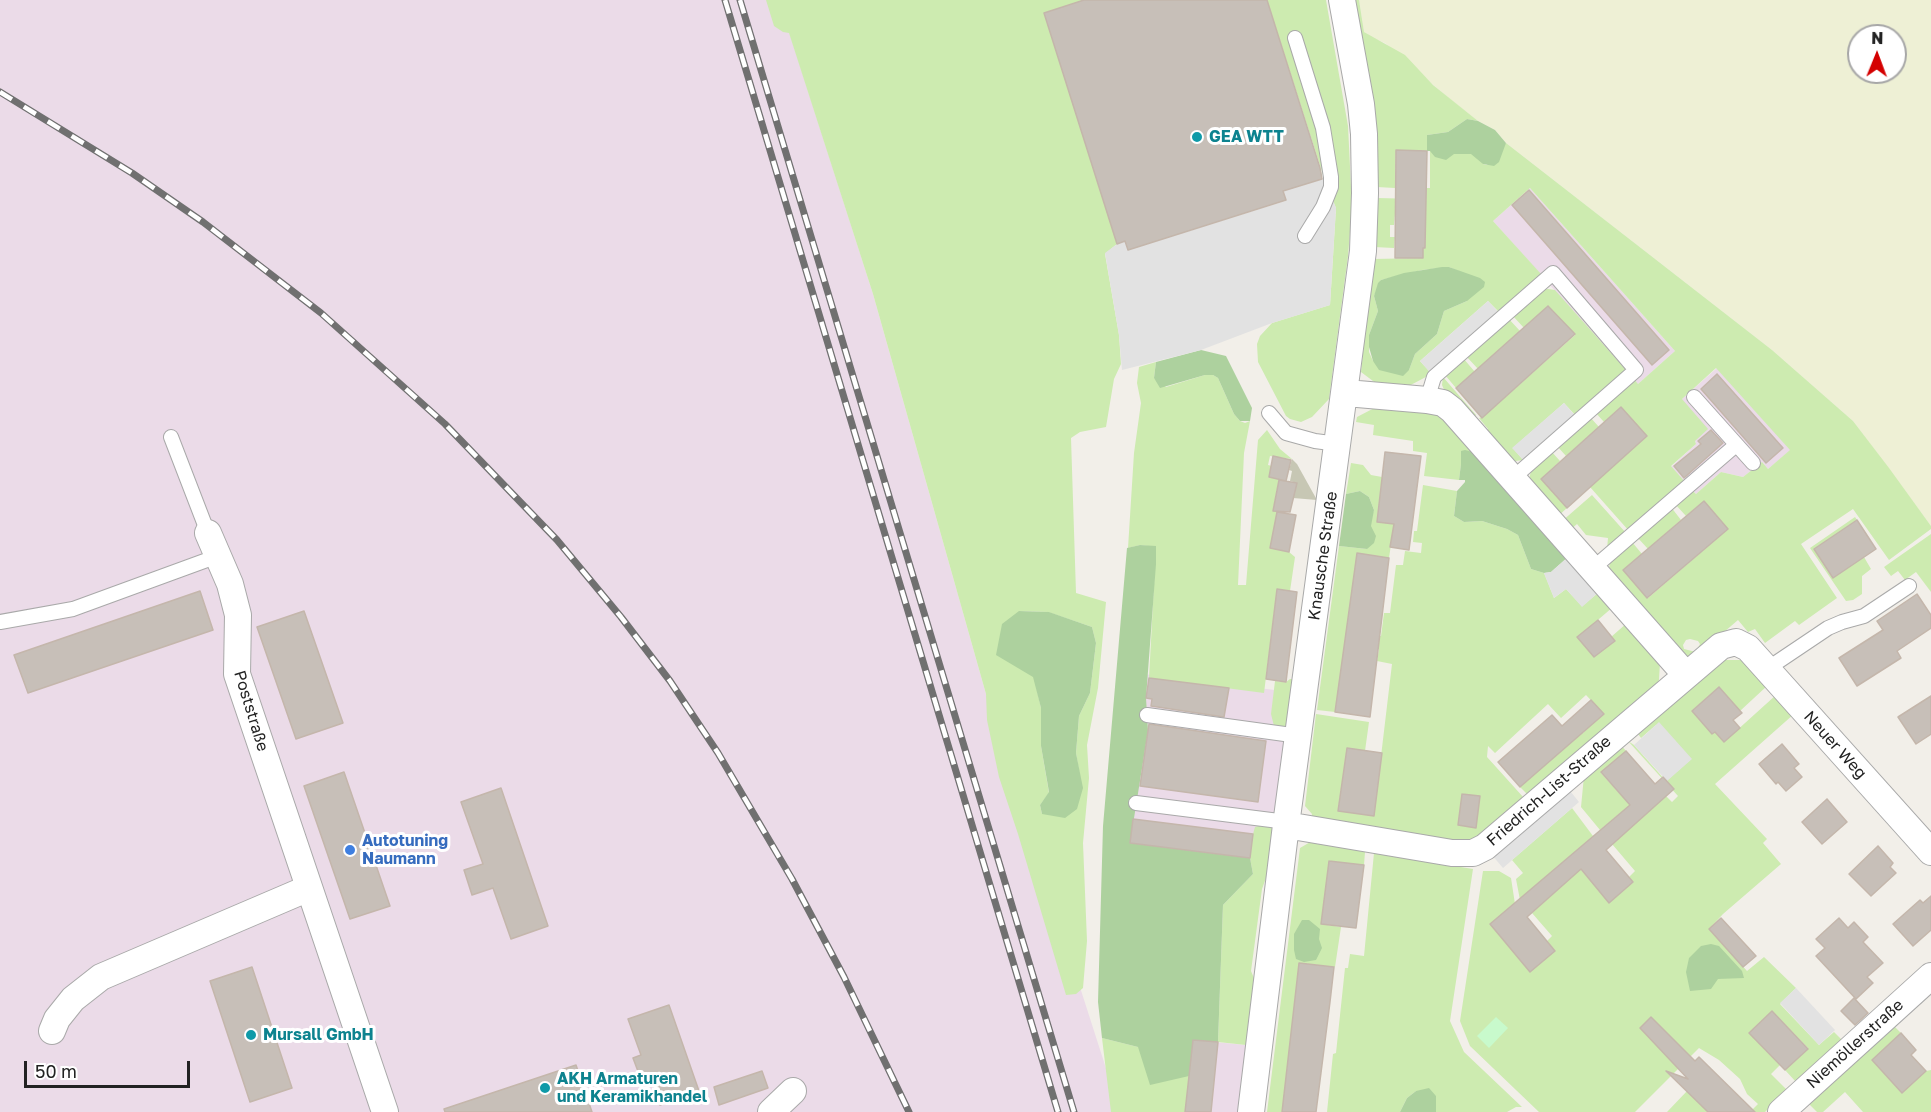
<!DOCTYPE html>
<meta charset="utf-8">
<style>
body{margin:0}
#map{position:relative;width:1931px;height:1112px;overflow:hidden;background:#f2efe9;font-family:"Golos Text",sans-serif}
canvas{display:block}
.north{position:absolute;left:1847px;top:24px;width:60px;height:60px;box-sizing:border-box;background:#fff;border:2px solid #a7a7a7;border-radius:50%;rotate:1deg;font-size:16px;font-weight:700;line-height:24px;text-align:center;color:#222}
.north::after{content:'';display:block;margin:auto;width:21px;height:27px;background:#d40000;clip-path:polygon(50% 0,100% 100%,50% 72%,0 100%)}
.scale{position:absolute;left:24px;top:1061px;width:166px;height:27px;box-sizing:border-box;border:3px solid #222;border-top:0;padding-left:8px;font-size:18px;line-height:21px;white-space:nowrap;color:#222;-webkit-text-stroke:4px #fff;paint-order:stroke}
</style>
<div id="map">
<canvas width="1931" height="1112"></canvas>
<div class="north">N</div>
<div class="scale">50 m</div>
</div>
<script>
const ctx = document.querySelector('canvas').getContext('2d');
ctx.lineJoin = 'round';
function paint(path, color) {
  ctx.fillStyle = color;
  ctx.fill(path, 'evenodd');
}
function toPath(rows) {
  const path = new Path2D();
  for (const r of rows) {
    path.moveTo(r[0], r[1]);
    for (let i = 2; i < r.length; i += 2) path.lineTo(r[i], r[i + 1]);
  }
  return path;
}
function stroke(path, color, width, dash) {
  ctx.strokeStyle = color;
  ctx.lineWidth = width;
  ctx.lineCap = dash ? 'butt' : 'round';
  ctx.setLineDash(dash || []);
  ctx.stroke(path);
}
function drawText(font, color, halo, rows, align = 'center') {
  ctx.font = font + ' "Golos Text",sans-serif';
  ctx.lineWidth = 6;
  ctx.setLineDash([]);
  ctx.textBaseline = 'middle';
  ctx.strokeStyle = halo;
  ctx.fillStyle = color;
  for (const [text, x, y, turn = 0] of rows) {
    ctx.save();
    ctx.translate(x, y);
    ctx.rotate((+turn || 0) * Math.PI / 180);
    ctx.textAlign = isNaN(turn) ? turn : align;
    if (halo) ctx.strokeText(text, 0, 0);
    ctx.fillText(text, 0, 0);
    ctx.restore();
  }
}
const industrial = toPath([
 [0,0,779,0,873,294,986,694,1120,1112,0,1112],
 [1530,188,1675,351,1638,384,1493,221],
 [1717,368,1791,450,1768,469,1762,462,1743,477,1721,472,1696,494,1671,467,1696,444,1682,399],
 [1144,674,1291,692,1271,864,1124,847],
 [1193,1040,1246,1045,1239,1112,1185,1112]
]);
const construction = toPath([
 [1292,459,1297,464,1317,500,1293,498,1297,483,1290,481,1292,471,1289,470]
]);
const farmland = toPath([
 [1359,0,1931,0,1931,526,1853,421,1772,350,1506,143,1495,130,1478,121,1452,101,1385,43,1370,37,1364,32],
 [1859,36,1895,36,1895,72,1859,72]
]);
const grass = toPath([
 [766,0,1084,0,1044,13,1117,244,1105,254,1119,335,1121,364,1114,379,1106,427,1080,432,1071,438,1076,593,1106,602,1098,688,1087,745,1089,778,1083,843,1087,941,1083,988,1076,994,1066,995,1018,834,999,777,987,720,986,694,873,294,789,33,783,32,774,26],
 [1019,611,1048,612,1092,627,1096,643,1090,693,1079,716,1076,753,1082,788,1042,814,1040,805,1049,793,1041,746,1041,708],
 [1267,0,1326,0,1348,126,1352,207,1348,256,1329,399,1312,417,1301,422,1290,419,1286,416,1258,362,1257,344,1260,336,1272,323,1330,305,1336,208,1324,178],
 [1353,0,1359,0,1364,32,1405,55,1433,85,1478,121,1467,119,1448,132,1427,135,1427,151,1396,150,1395,188,1377,187],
 [1506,143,1772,350,1853,421,1889,468,1931,526,1931,529,1889,560,1853,509,1801,544,1837,598,1799,625,1795,621,1765,643,1755,629,1748,632,1738,620,1695,657,1681,655,1609,569,1610,561,1632,542,1642,554,1648,598,1728,529,1704,501,1686,516,1675,504,1691,489,1696,494,1721,472,1743,477,1762,462,1768,469,1790,450,1716,368,1682,399,1708,429,1695,441,1696,444,1671,466,1686,483,1629,531,1590,487,1647,436,1621,407,1604,422,1595,412,1634,379,1638,384,1675,351,1530,188,1493,221,1541,274,1499,312,1488,301,1420,361,1431,373,1424,378,1403,389,1377,384,1361,372,1373,259,1423,258,1423,248,1425,248,1426,214,1397,213,1395,214,1394,225,1390,225,1390,237,1395,237,1394,248,1374,247,1377,198,1420,199,1420,188,1430,188,1430,148,1478,149,1483,164,1487,165],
 [1449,267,1463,273,1467,301,1444,311,1437,334,1415,354,1409,370,1373,361,1369,352,1369,335,1378,311,1374,296,1381,280,1422,270],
 [1690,639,1698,641,1700,644,1696,652,1684,649,1683,645,1686,640],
 [1548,289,1555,290,1627,371,1575,415,1564,403,1513,448,1523,460,1508,462,1483,433,1488,429,1479,418,1483,417,1575,335,1548,306,1524,328,1512,315,1541,290],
 [1508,318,1520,331,1478,369,1466,356],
 [1463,358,1475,372,1456,388,1445,375],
 [1156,362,1154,378,1166,387,1205,375,1213,375,1218,378,1234,414,1240,421,1245,423,1250,421,1244,453,1238,585,1246,585,1258,440,1267,430,1280,449,1292,459,1270,456,1268,465,1272,466,1269,477,1279,479,1273,510,1278,511,1270,548,1289,552,1295,557,1290,591,1277,589,1264,693,1149,678,1156,547,1140,545,1128,548,1134,453,1141,403,1137,383,1139,367],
 [1443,377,1476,415,1471,420,1446,394,1442,385],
 [1382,404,1438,409,1473,452,1461,451,1461,464,1459,480,1424,476,1427,453,1413,451,1413,441,1373,435,1374,425,1356,422,1357,417],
 [1590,417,1599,427,1566,456,1557,446],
 [1551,451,1560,461,1541,479,1567,508,1557,517,1529,480,1532,466],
 [1351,463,1363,465,1371,475,1382,477,1377,522,1394,524,1389,558,1357,554,1335,712,1317,710,1339,546,1367,549,1370,520,1374,510,1369,497,1360,491,1346,494],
 [1423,485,1457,491,1454,516,1464,522,1482,521,1507,529,1518,535,1531,569,1544,573,1554,598,1566,589,1582,606,1599,592,1613,607,1578,637,1594,657,1615,641,1611,637,1627,623,1660,662,1659,680,1656,687,1624,712,1528,795,1520,787,1573,740,1578,729,1583,733,1603,713,1586,695,1561,718,1548,704,1495,753,1488,746,1487,757,1524,798,1468,846,1311,819,1312,814,1305,806,1316,714,1369,722,1365,751,1347,748,1338,810,1374,815,1392,664,1377,661,1379,649,1366,648,1368,635,1381,636,1384,613,1390,613,1396,565,1403,565,1405,551,1421,553,1422,543,1413,542,1414,531,1417,531],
 [1592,495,1626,533,1607,549,1608,538,1586,535,1577,524,1569,531,1561,522],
 [1671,507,1681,520,1648,549,1637,537],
 [1855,517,1857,520,1814,549,1833,577,1864,557,1871,569,1862,576,1862,594,1853,600,1846,601,1810,548],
 [1931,534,1931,592,1916,572,1905,580,1898,571,1891,576,1884,567],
 [1718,660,1742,660,1767,686,1740,711,1719,687,1692,711,1712,734,1715,732,1724,742,1776,695,1794,714,1715,784,1767,839,1763,843,1781,864,1723,914,1709,929,1747,971,1764,957,1796,988,1780,1004,1819,1045,1834,1032,1842,1040,1796,1082,1785,1070,1808,1048,1772,1011,1749,1033,1780,1065,1771,1074,1787,1090,1765,1112,1750,1112,1758,1104,1747,1094,1740,1079,1719,1060,1699,1048,1635,1112,1539,1112,1470,1046,1460,1021,1483,871,1499,871,1511,878,1515,904,1547,941,1552,936,1532,913,1573,876,1562,863,1520,900,1516,879,1523,873,1512,860,1572,808,1593,836,1570,857,1609,902,1633,882,1629,877,1635,871,1612,844,1636,823,1624,810,1600,830,1581,807,1584,776,1620,744,1626,751,1601,773,1641,817,1666,796,1672,802,1678,796,1628,741,1634,745,1666,781,1691,759,1656,725,1641,738,1636,731],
 [1290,679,1293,679,1290,729,1274,726,1271,714,1275,681,1286,682],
 [1262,825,1275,827,1271,864,1262,889,1251,971,1256,983,1246,1045,1218,1042,1223,905,1253,874,1250,858,1253,834,1255,827],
 [1312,841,1365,852,1364,865,1329,861,1321,924,1341,927,1335,967,1300,963,1282,1112,1267,1112,1300,848],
 [1374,853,1473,869,1450,1021,1464,1052,1522,1107,1516,1107,1507,1112,1436,1112,1436,1096,1416,1091,1407,1098,1400,1112,1327,1112,1333,1054,1336,1053,1345,968,1348,968,1350,954,1364,956],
 [1895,1027,1901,1033,1902,1092,1926,1071,1931,1070,1931,1112,1863,1112,1845,1092,1823,1112,1817,1112,1809,1104],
 [1102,1038,1138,1047,1189,1076,1185,1112,1111,1112],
 [1687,1091,1708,1112,1667,1112]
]);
const forest = toPath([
 [1467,119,1478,121,1495,130,1506,143,1499,162,1494,166,1483,164,1471,154,1454,154,1446,160,1435,157,1430,151,1427,151,1427,135,1448,132],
 [1442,267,1449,267,1480,278,1485,282,1484,287,1467,301,1444,311,1437,334,1415,354,1409,370,1403,376,1379,370,1373,361,1369,347,1369,335,1378,311,1374,296,1378,283,1381,280,1404,273],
 [1201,350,1226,356,1252,408,1250,421,1240,421,1234,414,1218,378,1213,375,1205,375,1160,388,1154,378,1156,362],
 [1465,450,1473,452,1568,557,1551,572,1544,573,1531,569,1518,535,1507,529,1482,521,1464,522,1454,516,1457,491,1465,482,1465,480,1459,480,1461,464,1461,451],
 [1360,491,1369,497,1374,510,1371,526,1376,536,1374,543,1367,549,1339,546,1346,494],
 [1140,545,1156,546,1156,564,1146,698,1148,731,1130,843,1250,858,1253,874,1223,905,1218,1042,1194,1040,1189,1076,1150,1085,1138,1047,1102,1038,1098,1002,1103,826,1127,548],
 [1019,611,1049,612,1092,627,1096,643,1090,693,1079,716,1076,753,1083,788,1077,809,1065,818,1042,814,1040,805,1049,792,1041,746,1041,708,1033,677,996,655,1002,624],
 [1302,920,1309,920,1320,929,1319,939,1322,948,1316,960,1304,962,1296,959,1294,950,1294,934],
 [1711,944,1719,946,1742,971,1744,978,1718,979,1711,989,1690,991,1686,972,1689,958,1701,946],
 [1429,1088,1436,1096,1436,1112,1400,1112,1407,1098,1416,1091]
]);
const park = toPath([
 [1496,1017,1508,1028,1489,1048,1477,1036]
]);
const parking = toPath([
 [1324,178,1336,208,1330,305,1272,323,1201,350,1122,370,1119,335,1105,253,1117,244,1125,241,1128,250,1285,201,1283,191],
 [1488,301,1502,316,1434,377,1420,361],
 [1564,403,1579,420,1528,465,1512,448],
 [1568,557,1599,592,1582,607,1566,589,1554,598,1544,573,1551,572],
 [1659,722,1692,759,1667,781,1634,745],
 [1562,781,1579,802,1503,868,1485,847],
 [1796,988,1835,1030,1819,1045,1780,1003]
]);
const building = toPath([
 [1084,0,1267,0,1320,168,1322,179,1283,191,1286,200,1128,250,1125,241,1117,244,1044,13,1084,0],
 [1396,150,1427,151,1425,248,1423,248,1423,258,1395,258,1396,150],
 [1529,190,1669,350,1652,365,1512,205,1529,190],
 [1548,306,1575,334,1482,418,1456,388,1548,306],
 [1717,374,1783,448,1766,463,1701,389,1717,374],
 [1621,407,1647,436,1567,508,1541,479,1621,407],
 [1711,430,1723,443,1684,478,1674,466,1701,444,1698,441,1711,430],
 [1385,452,1421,456,1409,550,1390,547,1394,524,1377,522,1385,452],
 [1273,456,1291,460,1286,481,1269,477,1273,456],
 [1279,480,1297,483,1290,512,1273,511,1279,480],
 [1704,501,1728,529,1647,598,1623,570,1704,501],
 [1277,512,1296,515,1289,552,1270,548,1277,512],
 [1857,520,1876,549,1833,578,1814,549,1857,520],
 [1357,553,1389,558,1370,717,1335,712,1357,553],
 [1277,589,1297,592,1286,682,1266,679,1277,589],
 [200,591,213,630,28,693,14,655,200,591],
 [1917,594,1931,615,1931,628,1897,651,1901,658,1857,686,1839,658,1883,630,1877,621,1917,594],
 [304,611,343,723,296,739,257,627,304,611],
 [1598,620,1615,641,1594,657,1577,637,1598,620],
 [1149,678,1229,688,1224,717,1151,706,1152,699,1146,698,1149,678],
 [1719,687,1742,713,1733,720,1740,728,1724,742,1715,732,1712,734,1692,711,1719,687],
 [1931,696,1931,734,1916,744,1898,717,1931,696],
 [1591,700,1604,714,1520,787,1498,762,1552,715,1562,726,1591,700],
 [1149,724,1266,741,1258,802,1140,786,1149,724],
 [1782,744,1799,764,1794,768,1802,777,1786,791,1778,782,1776,784,1759,764,1782,744],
 [1347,748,1382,753,1374,816,1338,811,1347,748],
 [1626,751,1655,784,1663,777,1674,789,1606,850,1633,882,1609,903,1581,869,1527,917,1555,951,1530,972,1490,924,1630,805,1601,772,1626,751],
 [344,772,390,906,350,919,304,786,344,772],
 [501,788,548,926,511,939,493,888,472,895,464,870,483,864,461,802,501,788],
 [1462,794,1480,796,1476,828,1458,825,1462,794],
 [1827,799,1847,822,1822,844,1802,822,1827,799],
 [1133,819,1253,834,1250,858,1130,843,1133,819],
 [1878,846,1893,863,1890,867,1896,873,1871,896,1849,874,1878,846],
 [1329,861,1364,865,1356,928,1321,924,1329,861],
 [1931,896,1931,930,1913,946,1893,924,1920,900,1923,903,1931,896],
 [1721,918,1756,956,1743,967,1709,929,1721,918],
 [1839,918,1848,928,1854,922,1868,937,1863,942,1883,963,1867,977,1873,983,1856,999,1816,956,1825,948,1816,939,1839,918],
 [1299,963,1334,967,1330,1002,1316,1112,1282,1112,1299,963],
 [252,967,292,1088,250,1102,210,981,252,967],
 [1854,998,1868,1013,1855,1025,1841,1011,1854,998],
 [669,1005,699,1091,660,1105,651,1079,642,1082,633,1058,641,1055,628,1019,669,1005],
 [1772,1011,1808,1049,1785,1070,1749,1033,1772,1011],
 [1651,1017,1695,1061,1699,1057,1755,1112,1708,1112,1666,1071,1688,1079,1640,1028,1651,1017],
 [1901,1033,1916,1050,1911,1055,1926,1071,1902,1093,1872,1060,1901,1033],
 [1193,1040,1218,1042,1211,1112,1185,1112,1193,1040],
 [576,1065,592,1112,445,1112,444,1109,576,1065],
 [762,1071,768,1088,719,1105,714,1087,762,1071]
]);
const service = toPath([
 [1295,38,1323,128,1331,177,1331,187,1323,207,1305,236],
 [1694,397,1753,463],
 [1427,400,1434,377,1553,273,1636,370,1513,478],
 [1269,413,1286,433,1315,441,1338,444],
 [171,437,208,533],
 [1591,570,1736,445],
 [0,622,73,609,218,556],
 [1767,669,1828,628,1842,622,1864,616,1909,586],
 [1147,715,1299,736],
 [1136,803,1287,822]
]);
const minor = toPath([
 [1346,393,1427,400,1443,403,1452,410,1686,675],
 [208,533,230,584,238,615,237,674,385,1112],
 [1286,825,1452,853,1473,853,1485,847,1721,646,1736,642,1748,648,1931,852],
 [52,1031,57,1019,73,999,101,977,309,888],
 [771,1112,793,1091],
 [1251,1112,1286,825,1363,251,1365,193,1364,134,1361,104,1342,0],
 [1781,1112,1931,976]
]);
const rail = toPath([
 [725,0,1058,1112],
 [740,0,1074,1112],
 [0,92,132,173,203,222,321,313,445,424,557,540,621,617,670,681,718,753,792,879,844,977,909,1112]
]);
const markers = [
 [1197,137,6,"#0f9aa8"],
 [350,850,6,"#3f7fe0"],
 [251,1035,6,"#0f9aa8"],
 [545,1088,6,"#0f9aa8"]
];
const cultureNames = [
 ["GEA WTT",1209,137],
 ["Mursall GmbH",263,1035],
 ["AKH Armaturen",557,1079],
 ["und Keramikhandel",557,1097]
];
const streetNames = [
 ["Knausche Straße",1323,556,-82],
 ["Poststraße",251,711,73],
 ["Neuer Weg",1835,745,48],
 ["Friedrich-List-Straße",1549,791,-41],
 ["Niemöllerstraße",1855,1044,-42]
];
const shopNames = [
 ["Autotuning",362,841],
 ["Naumann",362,859]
];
paint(industrial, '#ebdbe8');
paint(construction, '#c7c7b4');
paint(farmland, '#eef0d5');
paint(grass, '#cdebb0');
paint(forest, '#add19e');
paint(park, '#c8facc');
paint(parking, '#e2e2e2');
paint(building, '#c7bfb8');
stroke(building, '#c4b6ab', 1.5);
stroke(service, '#a9a9a9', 16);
stroke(minor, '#a9a9a9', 28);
stroke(service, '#fff', 14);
stroke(minor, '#fff', 26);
stroke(rail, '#707070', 7);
stroke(rail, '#fff', 4.5, [14]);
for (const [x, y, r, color] of markers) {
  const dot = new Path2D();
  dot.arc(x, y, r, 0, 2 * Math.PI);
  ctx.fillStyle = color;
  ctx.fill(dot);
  stroke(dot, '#fff', 2);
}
drawText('bold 16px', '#0d838f', '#fff', cultureNames, 'left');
drawText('16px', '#222', '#fff', streetNames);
drawText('bold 16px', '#366cbe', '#fff', shopNames, 'left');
</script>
